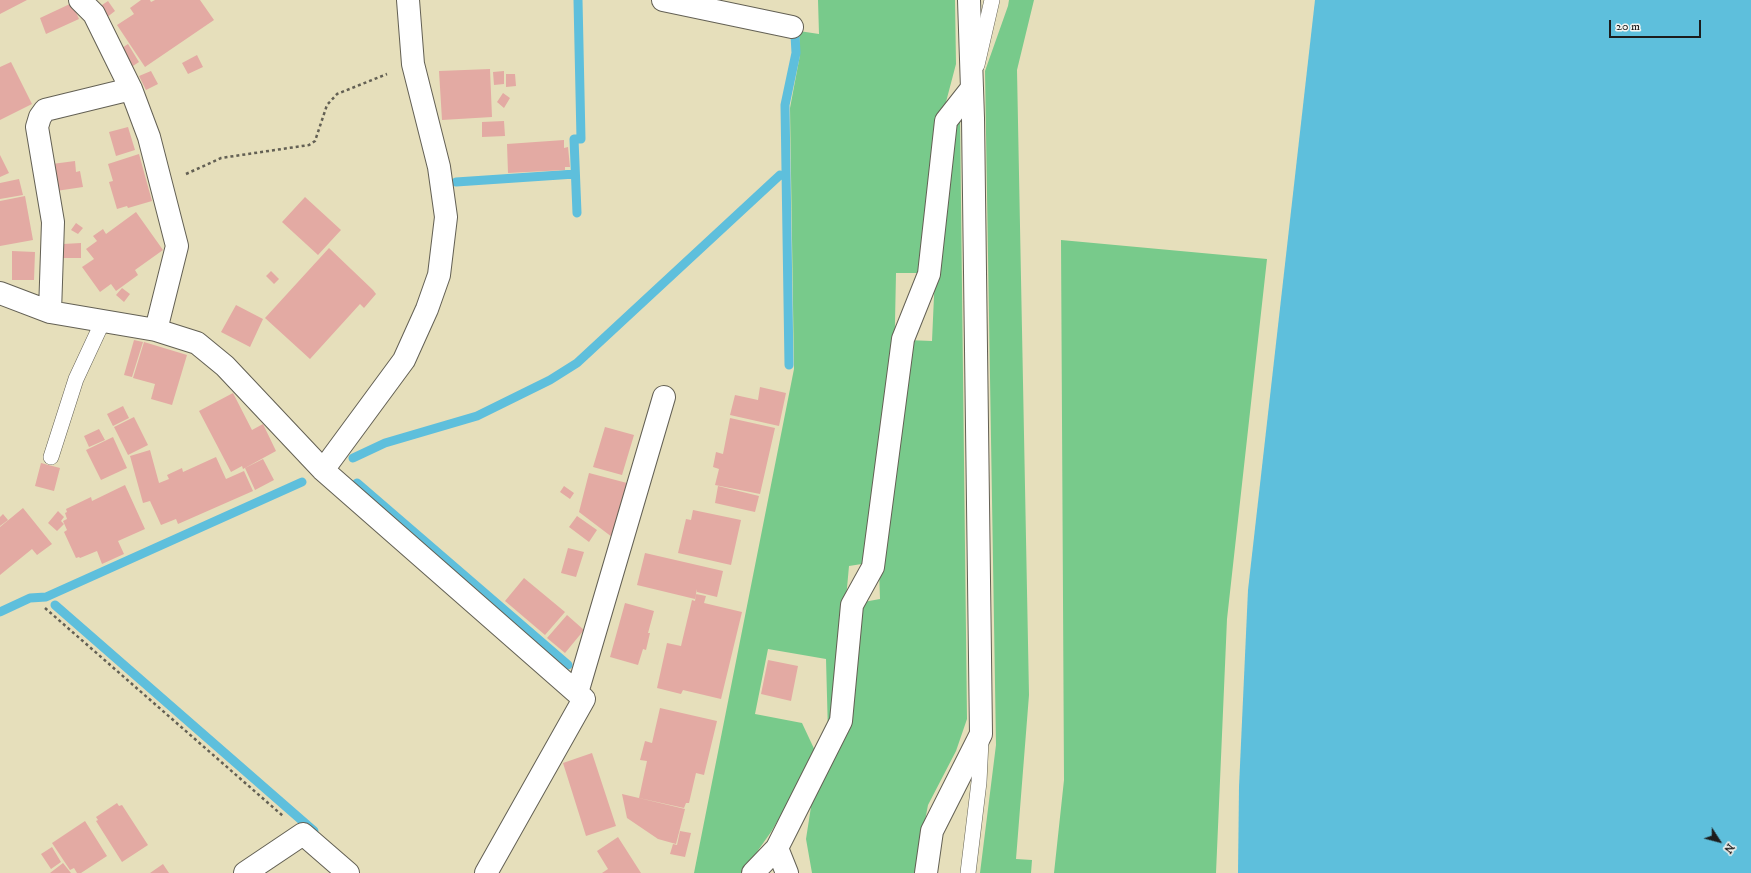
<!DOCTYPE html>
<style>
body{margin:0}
#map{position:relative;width:1751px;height:873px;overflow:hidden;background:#e6dfbb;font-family:"IM FELL DW Pica",serif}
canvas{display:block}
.north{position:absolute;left:1699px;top:821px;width:40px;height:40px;-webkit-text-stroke:3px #f6f6f2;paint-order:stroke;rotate:126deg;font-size:11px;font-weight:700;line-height:16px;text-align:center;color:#1c1c1c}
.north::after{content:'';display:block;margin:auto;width:14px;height:18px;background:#1c1c1c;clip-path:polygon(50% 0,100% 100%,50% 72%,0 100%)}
.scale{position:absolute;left:1609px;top:20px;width:92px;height:18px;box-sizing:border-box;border:2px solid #1c1c1c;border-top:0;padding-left:5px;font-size:12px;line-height:14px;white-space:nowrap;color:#1c1c1c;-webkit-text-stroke:3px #f6f6f2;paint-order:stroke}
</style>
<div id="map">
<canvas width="1751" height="873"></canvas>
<div class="north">N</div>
<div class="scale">20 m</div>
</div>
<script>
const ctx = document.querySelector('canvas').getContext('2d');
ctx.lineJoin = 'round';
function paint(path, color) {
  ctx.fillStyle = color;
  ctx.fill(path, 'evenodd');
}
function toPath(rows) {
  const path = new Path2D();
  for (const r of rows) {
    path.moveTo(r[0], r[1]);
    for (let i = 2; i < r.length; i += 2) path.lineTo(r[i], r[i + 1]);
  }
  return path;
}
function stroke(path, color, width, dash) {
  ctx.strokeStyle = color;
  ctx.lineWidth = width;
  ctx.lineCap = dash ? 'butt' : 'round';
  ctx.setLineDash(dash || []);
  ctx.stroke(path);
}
const green = toPath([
 [818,0,955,0,956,64,941,121,923,273,896,273,894,371,868,563,849,566,835,719,828,733,826,659,768,649,755,714,802,723,817,755,771,832,742,873,694,873,794,369,790,108,800,55,799,31,819,34],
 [1009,0,1034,0,1017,70,1029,695,1016,859,1032,860,1031,873,980,873,996,745,985,71,1008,6],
 [960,117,967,719,956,751,928,805,915,873,812,873,806,839,815,781,848,722,858,603,880,599,879,569,907,340,932,341,935,274,953,126],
 [1061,240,1267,259,1227,619,1216,873,1054,873,1064,780]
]);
const water = toPath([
 [1315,0,1751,0,1751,873,1238,873,1239,787,1248,590]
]);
const stream = toPath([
 [456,182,575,174],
 [577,213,574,139,581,139,578,0],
 [789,365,785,105,796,53,795,35],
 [353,458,385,443,477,416,550,380,577,363,780,175],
 [357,483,568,665],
 [55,605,314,831],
 [0,612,30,598,46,597,302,482]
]);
const building = toPath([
 [0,0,27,0,0,14],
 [141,0,150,0,151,2,155,0,200,0,214,20,145,67,117,25,134,14,130,8],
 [108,1,115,11,106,18,99,7],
 [72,3,79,19,46,34,40,18],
 [128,44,139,62,133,66,122,48],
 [197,55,203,67,188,74,182,63],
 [11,62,32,104,0,120,0,67],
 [490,69,492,117,442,120,439,71],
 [151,71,158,84,146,90,139,76],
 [504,71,504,84,494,85,493,72],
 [506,74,515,74,516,86,506,87],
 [503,93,510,98,504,108,497,102],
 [504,121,505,136,482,137,482,122],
 [128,127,135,150,116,156,109,132],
 [564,140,564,148,568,147,570,167,565,167,565,170,508,173,507,144],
 [139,154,152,201,128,208,127,206,117,209,109,182,113,181,108,164],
 [0,155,9,173,0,177],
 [75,161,76,172,80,171,83,187,56,191,52,164],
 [19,179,23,195,0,199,0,183],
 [25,196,33,240,0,246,0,201],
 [305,197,341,230,318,255,282,222],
 [136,212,163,250,135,270,138,275,116,291,111,284,100,292,82,267,94,259,86,249,97,241,93,236,103,229,106,234],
 [76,223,83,228,78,234,71,230],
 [81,243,81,258,63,258,63,244],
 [329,248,373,290,376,294,364,308,360,304,310,359,265,318],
 [12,251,35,252,34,280,12,280],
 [271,271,279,279,274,284,266,276],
 [122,288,130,294,124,302,116,295],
 [236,305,263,319,250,347,221,332],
 [134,340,143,342,132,377,124,375],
 [144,342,187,355,172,405,151,399,155,384,133,378],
 [760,387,786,393,779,426,730,415,735,395,758,400],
 [233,393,252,430,263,424,276,451,243,469,242,466,231,472,199,411],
 [123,406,129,418,113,426,107,414],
 [134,417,148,445,128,455,114,427],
 [730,418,775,428,760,494,715,485,719,469,713,467,716,452,723,454],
 [605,427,634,435,622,475,593,467],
 [99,429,105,440,89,447,84,436],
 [113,437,127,468,101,480,86,450],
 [150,450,159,483,169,479,167,475,182,468,183,472,216,457,226,479,244,471,253,491,178,524,176,519,161,525,150,501,143,503,130,456],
 [263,459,274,480,255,490,245,468],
 [41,463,60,468,54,491,35,486],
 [589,473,627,483,612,537,579,512],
 [125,485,145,529,118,541,124,554,102,564,97,551,80,558,79,557,76,558,64,532,67,530,63,521,67,519,65,513,67,512,66,509,91,497,92,501],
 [564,486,574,493,570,499,560,492],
 [718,486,759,496,755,512,715,503],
 [23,508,52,544,37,555,32,549,0,575,0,527],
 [693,510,741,520,731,565,678,553,686,519,691,520],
 [58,511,64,517,61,521,64,524,57,531,48,523],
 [3,514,8,520,0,526,0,517],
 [577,516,597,530,589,542,569,527],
 [568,548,584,552,576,577,561,573],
 [645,553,723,571,717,597,697,592,697,589,695,599,637,585],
 [524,578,565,612,545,635,505,601],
 [696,594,706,596,704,603,742,612,721,699,683,690,681,694,657,688,667,643,681,646,692,600,695,601],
 [625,603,654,611,648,633,650,633,646,650,643,649,638,665,610,657],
 [567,615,584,630,565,653,547,638],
 [768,660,798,666,791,701,761,694],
 [660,708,717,721,704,775,696,773,689,803,686,803,684,808,639,798,647,761,640,760,645,741,652,743],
 [592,753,616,826,586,836,563,763],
 [622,794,685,809,676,844,658,839,627,818],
 [117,803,119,806,122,805,148,845,122,862,96,821,98,820,96,817],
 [85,821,107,856,81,873,77,873,74,868,70,870,52,843],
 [680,831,691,833,685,857,670,854,673,844,677,845],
 [618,837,641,873,602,873,608,869,597,851],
 [52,847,61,862,51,869,41,854],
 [63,863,71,873,50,873],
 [163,864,169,873,150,873]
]);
const path = toPath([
 [186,174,221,158,309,145,315,141,327,105,337,94,387,74],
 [45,608,283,816]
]);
const lane = toPath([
 [977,65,992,0],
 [51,457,76,379,103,321],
 [968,873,979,782,981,741]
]);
const street = toPath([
 [80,0,94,14,131,89,149,137,177,246,156,330],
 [663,0,792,27],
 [0,293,50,312,156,330,197,343,225,366,323,470,584,699,486,873],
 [50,312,53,222,37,127,40,117,45,110,131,89],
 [323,470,404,360,427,309,439,275,446,217,439,167,413,64,408,0],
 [577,693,664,397],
 [777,848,787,873],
 [245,873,303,834,348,873],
 [753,873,777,848,841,721,852,605,873,567,903,339,929,274,946,121,972,88],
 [926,873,932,831,981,734,973,118,969,0]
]);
paint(green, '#78ca8b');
paint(water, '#5ebfdc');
stroke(stream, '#5ebfdc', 9);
paint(building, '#e3aaa3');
stroke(lane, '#636054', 16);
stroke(street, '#636054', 24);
stroke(path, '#636054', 2.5, [3, 3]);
stroke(lane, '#fff', 15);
stroke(street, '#fff', 22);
</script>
